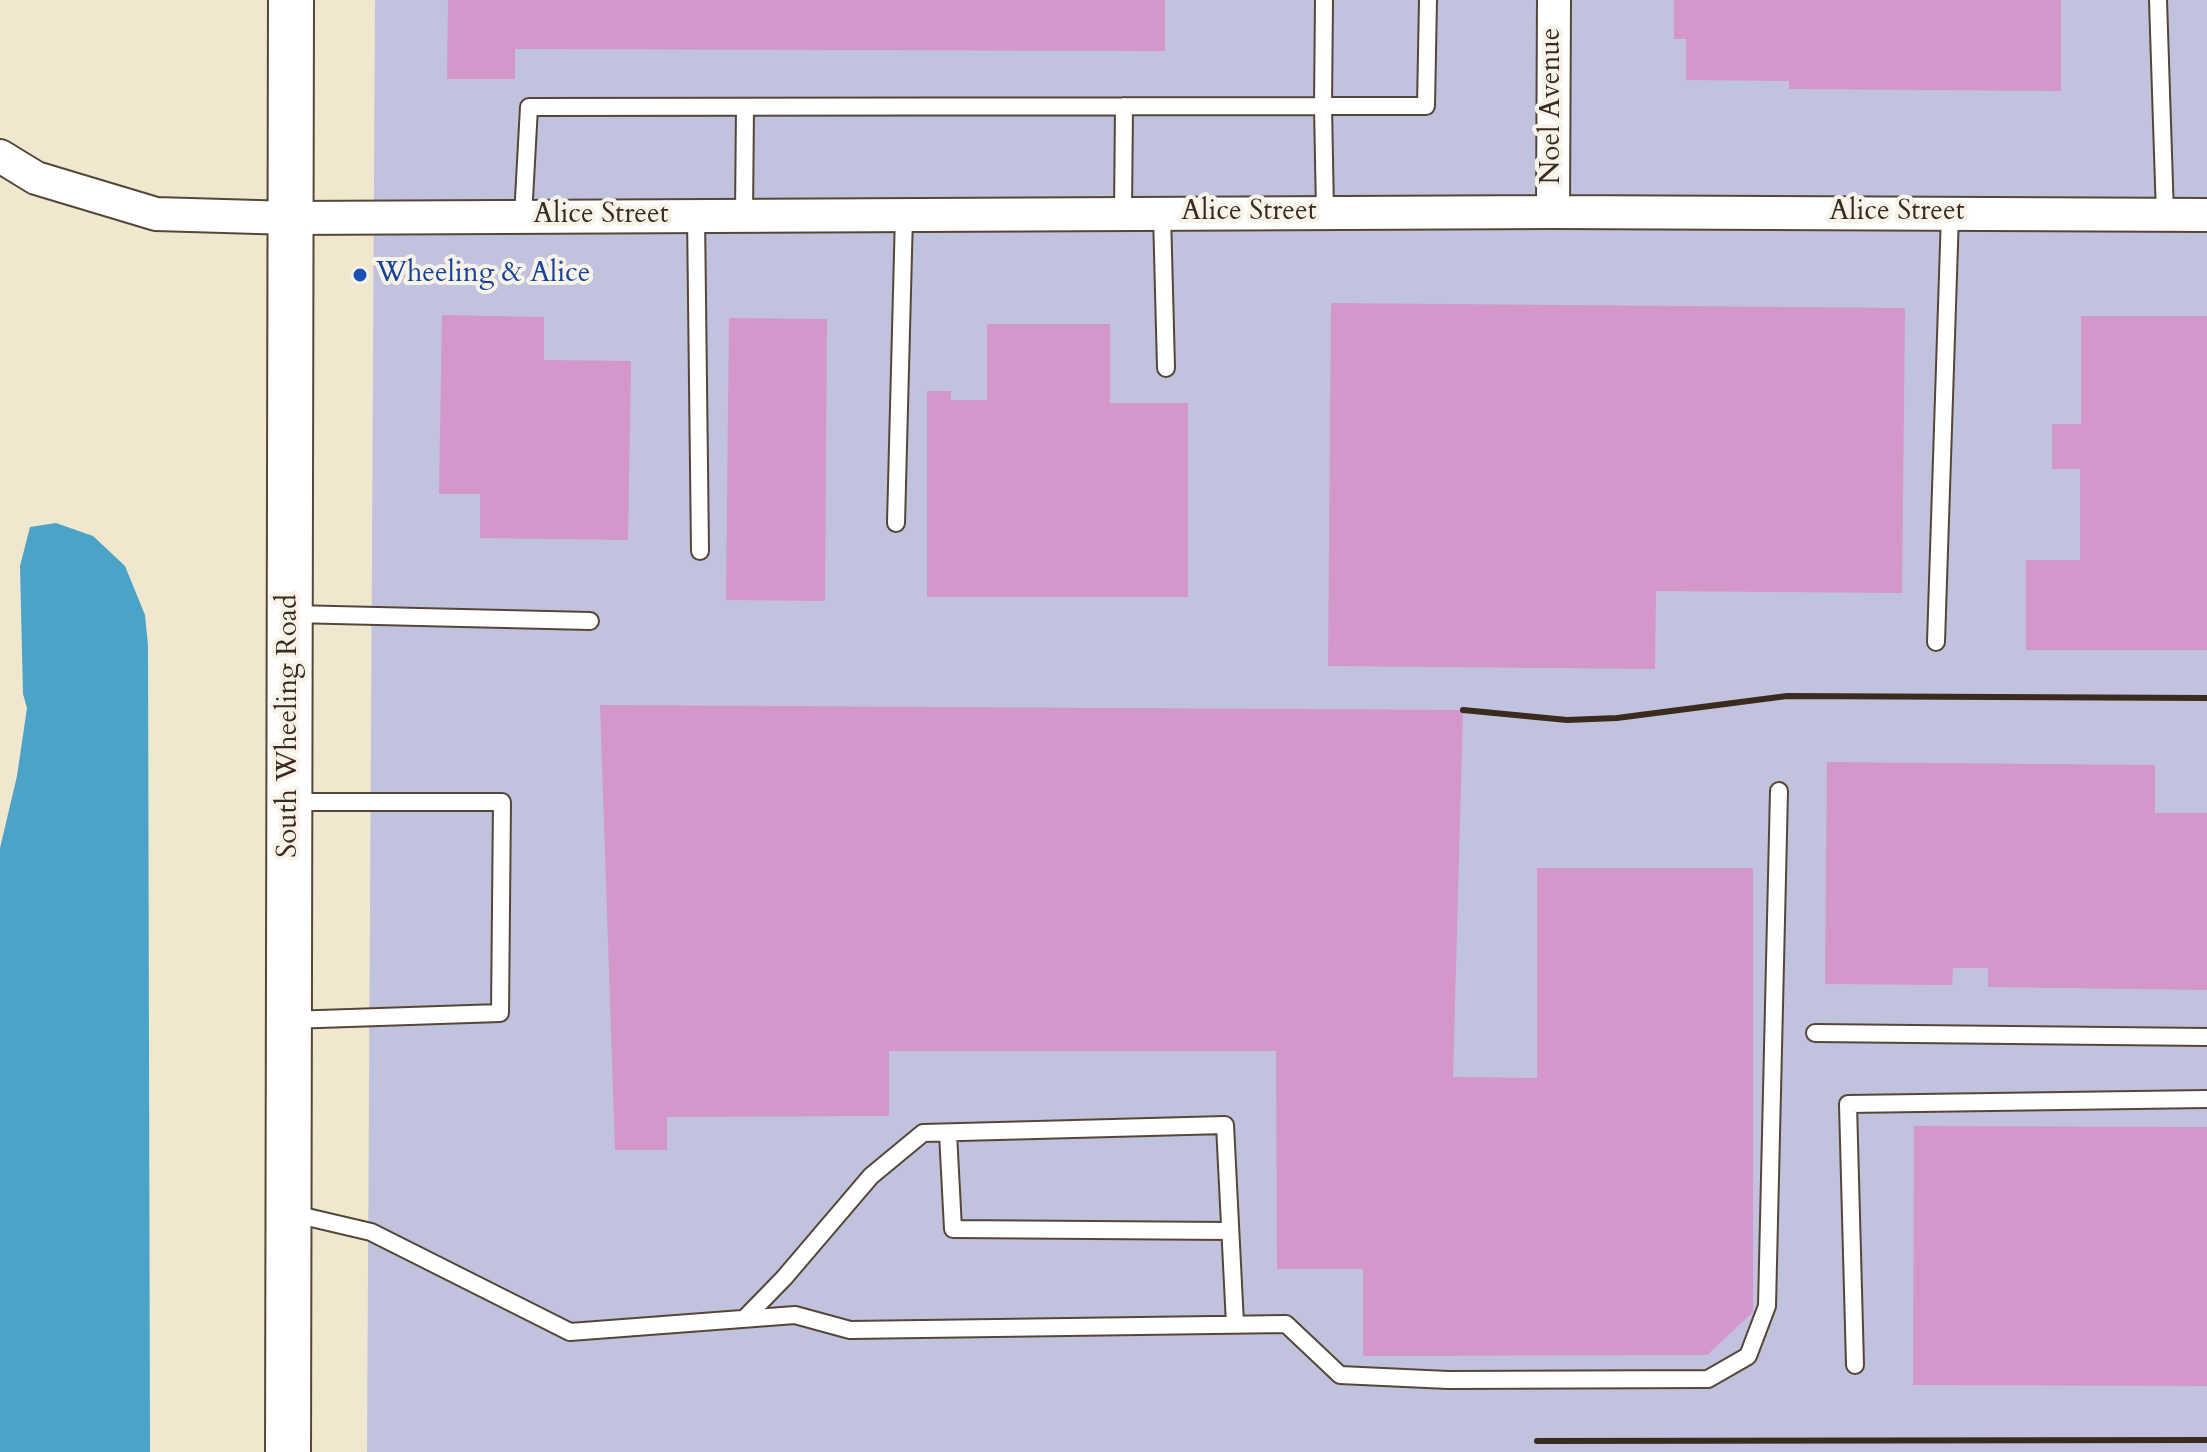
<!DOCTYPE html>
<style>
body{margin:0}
canvas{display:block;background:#efe7ce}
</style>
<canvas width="2207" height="1452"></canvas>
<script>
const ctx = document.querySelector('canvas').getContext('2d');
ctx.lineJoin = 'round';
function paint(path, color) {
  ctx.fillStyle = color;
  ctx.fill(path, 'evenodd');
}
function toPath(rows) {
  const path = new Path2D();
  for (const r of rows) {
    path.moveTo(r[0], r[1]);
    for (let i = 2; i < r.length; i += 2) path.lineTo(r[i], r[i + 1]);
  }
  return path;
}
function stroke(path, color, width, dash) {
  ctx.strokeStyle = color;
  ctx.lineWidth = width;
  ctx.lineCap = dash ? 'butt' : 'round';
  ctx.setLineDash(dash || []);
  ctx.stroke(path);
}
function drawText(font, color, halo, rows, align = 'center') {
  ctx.font = font + ' Cardo,serif';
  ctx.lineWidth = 8;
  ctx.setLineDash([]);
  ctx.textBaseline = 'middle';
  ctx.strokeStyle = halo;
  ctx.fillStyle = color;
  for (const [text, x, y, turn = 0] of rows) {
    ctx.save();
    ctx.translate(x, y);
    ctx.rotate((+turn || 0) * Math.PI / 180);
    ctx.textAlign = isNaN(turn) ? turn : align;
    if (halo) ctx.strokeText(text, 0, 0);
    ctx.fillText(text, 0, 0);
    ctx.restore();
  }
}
const industrial = toPath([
 [375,0,2207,0,2207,1452,367,1452]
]);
const water = toPath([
 [56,523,93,536,125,566,145,615,148,645,150,1452,0,1452,0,848,17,776,27,708,23,694,20,566,30,527]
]);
const building = toPath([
 [448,0,1165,0,1165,51,515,49,515,79,447,79],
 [1674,0,2061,0,2061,91,1789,89,1789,81,1686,80,1686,39,1674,39],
 [1331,303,1905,308,1902,593,1656,591,1655,669,1328,666],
 [442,315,544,317,544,360,631,361,628,540,480,538,480,494,439,494],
 [2081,316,2207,316,2207,650,2026,650,2026,560,2080,560,2080,469,2052,469,2052,424,2081,424],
 [729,318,827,319,825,601,726,600],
 [987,324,1110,324,1110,403,1188,403,1188,597,927,597,927,391,951,391,951,400,987,400],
 [600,705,1463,710,1453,1077,1537,1078,1537,868,1753,868,1753,1312,1707,1355,1363,1356,1363,1269,1277,1269,1276,1051,889,1051,889,1116,667,1117,667,1150,615,1150],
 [1827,762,2155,765,2155,813,2207,813,2207,990,1988,987,1988,968,1953,968,1952,985,1825,984],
 [1914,1126,2207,1127,2207,1386,1913,1385]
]);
const lane = toPath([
 [2158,0,2165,215],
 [1325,212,1323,106,1426,106,1428,0],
 [1123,214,1124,106],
 [1162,214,1166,368],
 [696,215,700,551],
 [744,215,745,107],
 [523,217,529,107,1323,106,1324,0],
 [896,523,904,215],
 [292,614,590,621],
 [1936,642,1950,214],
 [289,1020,500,1013,502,802,291,802],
 [1815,1033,2207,1037],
 [948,1133,953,1229,1230,1231],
 [290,1213,371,1232,570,1332,795,1315,850,1330,1286,1324,1340,1375,1448,1380,1708,1379,1748,1356,1767,1306,1779,791],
 [745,1318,784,1278,871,1176,923,1133,1225,1125,1235,1324],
 [1855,1365,1848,1104,2207,1099]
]);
const street = toPath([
 [0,156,36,178,156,214,291,218,1553,212,2207,215],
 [1553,212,1554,0]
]);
const secondary = toPath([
 [288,1452,291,0]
]);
const rail = toPath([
 [1463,710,1567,720,1617,718,1787,696,2207,698],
 [1537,1441,2207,1440]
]);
const markers = [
 [360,275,8,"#1a4fb4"]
];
const streetNames = [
 ["Noel Avenue",1553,106,-90],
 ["Alice Street",1249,213],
 ["Alice Street",1897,213],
 ["Alice Street",601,216],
 ["South Wheeling Road",290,726,-90]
];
const transitNames = [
 ["Wheeling & Alice",376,275]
];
paint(industrial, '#c1c2dd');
paint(water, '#4ba4c8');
paint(building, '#d397cc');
stroke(lane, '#564638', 20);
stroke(street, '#564638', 36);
stroke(secondary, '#564638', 48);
stroke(lane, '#fff', 16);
stroke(street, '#fff', 32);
stroke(secondary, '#fff', 44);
stroke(rail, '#3b2a1e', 6);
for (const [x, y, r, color] of markers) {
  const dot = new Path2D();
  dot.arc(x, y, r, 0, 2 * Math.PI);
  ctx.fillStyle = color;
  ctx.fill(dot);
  stroke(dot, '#f7f3e8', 3);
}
drawText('28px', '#3b2a1e', '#f7f3e8', streetNames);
drawText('28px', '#164399', '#f7f3e8', transitNames, 'left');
</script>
